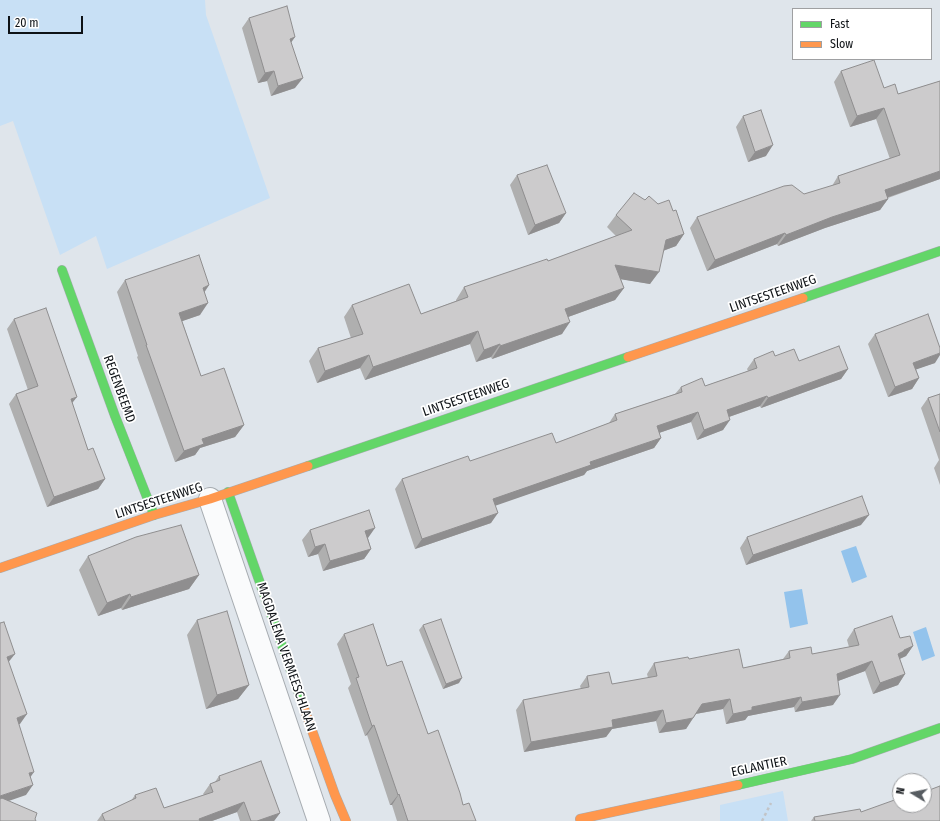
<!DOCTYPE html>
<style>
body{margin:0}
#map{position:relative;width:940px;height:821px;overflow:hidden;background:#dfe5eb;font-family:"Fira Sans Condensed",sans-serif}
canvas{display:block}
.legend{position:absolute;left:792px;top:8px;width:140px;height:52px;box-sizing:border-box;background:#fff;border:1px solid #9fa0a2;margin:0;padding:5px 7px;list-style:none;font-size:12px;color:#0e1216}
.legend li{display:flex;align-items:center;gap:8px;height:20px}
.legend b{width:20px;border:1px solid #9fa0a2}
.north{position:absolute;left:892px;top:773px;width:40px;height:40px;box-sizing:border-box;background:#fff;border:1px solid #9fa0a2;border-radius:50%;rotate:280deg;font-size:11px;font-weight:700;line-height:16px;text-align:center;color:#0e1216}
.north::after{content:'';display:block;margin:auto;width:14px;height:18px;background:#575c61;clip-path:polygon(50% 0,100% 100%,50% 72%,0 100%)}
.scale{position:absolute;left:8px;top:16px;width:75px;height:18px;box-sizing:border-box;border:2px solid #0e1216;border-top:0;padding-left:5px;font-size:12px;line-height:14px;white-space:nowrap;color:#0e1216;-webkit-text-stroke:3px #fff;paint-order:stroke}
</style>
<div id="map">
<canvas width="940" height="821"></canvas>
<ul class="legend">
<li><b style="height:5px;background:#63d668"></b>Fast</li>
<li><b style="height:5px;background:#ff974d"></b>Slow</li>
</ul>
<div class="north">N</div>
<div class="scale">20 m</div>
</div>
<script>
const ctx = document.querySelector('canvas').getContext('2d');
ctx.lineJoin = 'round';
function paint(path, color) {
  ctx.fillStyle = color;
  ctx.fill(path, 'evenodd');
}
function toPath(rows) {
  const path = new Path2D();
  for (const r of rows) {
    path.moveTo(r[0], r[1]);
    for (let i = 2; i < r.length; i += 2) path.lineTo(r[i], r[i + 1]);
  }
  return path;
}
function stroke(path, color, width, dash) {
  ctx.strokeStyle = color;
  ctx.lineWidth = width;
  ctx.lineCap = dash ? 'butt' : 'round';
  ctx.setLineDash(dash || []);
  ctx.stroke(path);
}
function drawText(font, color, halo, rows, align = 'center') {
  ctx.font = font + ' "Fira Sans Condensed",sans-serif';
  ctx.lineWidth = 3.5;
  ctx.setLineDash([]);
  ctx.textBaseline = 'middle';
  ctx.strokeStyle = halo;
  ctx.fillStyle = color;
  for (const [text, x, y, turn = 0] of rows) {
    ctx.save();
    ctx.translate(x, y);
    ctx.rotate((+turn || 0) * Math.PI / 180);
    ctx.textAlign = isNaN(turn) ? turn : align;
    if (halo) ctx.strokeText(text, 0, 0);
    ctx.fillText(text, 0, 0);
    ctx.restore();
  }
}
const green = toPath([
 [0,0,205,0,206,15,270,198,107,269,96,236,60,255,13,121,0,126],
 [783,791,788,821,720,821,720,805]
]);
const water = toPath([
 [856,546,867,577,852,583,841,551],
 [802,589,808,624,790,628,784,592],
 [926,627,935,656,922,661,913,632]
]);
const path = toPath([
 [762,821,771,803]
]);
const street = toPath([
 [210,499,319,821]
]);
const fast = toPath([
 [62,270,115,416,154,515],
 [803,298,940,251],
 [308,466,628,357],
 [228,492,304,708],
 [738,785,852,759,940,728]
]);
const slow = toPath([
 [628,357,803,298],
 [0,568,154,515,210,499,308,466],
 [304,708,335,795,346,821],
 [580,819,738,785]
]);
const wall = toPath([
 [249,18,295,37,291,42,295,88,271,96,267,81,258,83,242,28],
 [841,71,898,94,940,81,940,179,888,198,888,199,880,210,825,228,778,246,777,244,707,271,690,228,697,217,804,194,832,186,838,176,890,159,876,119,850,127,834,82],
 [743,116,766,156,748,162,736,127],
 [517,175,566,213,559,223,528,235,510,185],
 [645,200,658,204,673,211,684,234,676,246,663,251,650,284,621,279,624,288,615,300,568,317,562,334,492,359,491,357,476,362,470,344,365,380,360,368,317,383,309,361,318,348,351,338,344,317,352,305,421,314,456,301,456,300,464,287,548,261,616,236,607,227,616,215],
 [125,280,209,285,204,293,200,315,182,321,201,376,244,425,235,437,200,448,195,455,175,462,137,357,138,356,117,292],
 [14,319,72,403,88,450,105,479,98,489,47,507,9,404,16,394,28,390,7,329],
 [875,334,935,363,916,369,919,378,912,389,888,397,868,344],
 [775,356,799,361,848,369,841,379,761,408,760,406,729,417,723,430,697,440,691,422,659,433,661,438,654,448,587,471,584,475,495,505,491,523,415,549,395,489,402,479,470,461,556,443,609,423,615,414,675,394,681,387,705,386,748,371,747,369,754,359],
 [940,394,940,485,934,468,939,460,921,408,928,398],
 [861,525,746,565,740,548,747,537],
 [310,530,368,538,371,549,364,559,323,571,318,554,308,557,302,540],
 [88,556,199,575,189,589,122,610,121,608,98,616,79,570],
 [197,620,249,685,238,699,206,709,187,635],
 [423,625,459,683,443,689,419,630],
 [854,629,900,638,913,646,906,656,900,659,905,674,898,685,873,694,865,671,838,681,833,705,795,712,794,707,748,716,745,720,726,724,723,709,696,714,686,729,659,733,656,721,612,729,606,737,524,752,516,710,523,700,581,689,580,686,587,676,612,684,648,678,647,674,654,663,689,659,743,668,783,659,789,651,812,654,849,647,847,640],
 [344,634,387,666,428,734,463,805,476,821,397,821,392,805,390,805,367,735,365,736,348,688,351,684,337,644],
 [219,776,280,813,274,821,240,821,237,812,212,821,97,821,102,814,131,801,135,795,164,808,204,795,203,794,210,784,215,782],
 [900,805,940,821,811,821,814,817,861,812]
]);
const shadedWall = toPath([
 [295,37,288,47,290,39],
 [274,71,267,81,258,83,265,73],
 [303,78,295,88,271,96,278,86],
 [884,108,876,119,850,127,857,116],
 [773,145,766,156,748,162,755,152],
 [940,171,940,179,877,201,885,190],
 [888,199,880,210,825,228,778,246,786,235,832,217],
 [566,213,559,223,528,235,535,225],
 [785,233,777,244,707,271,715,260],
 [684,234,676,246,657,253,666,240],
 [615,265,659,272,650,284,607,277],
 [209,285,201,297,203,288],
 [624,288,615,300,557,321,565,309],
 [208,303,200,315,171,325,179,313],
 [570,322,562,334,492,359,500,346],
 [478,331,470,344,365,380,373,367],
 [500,344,491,357,476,362,484,350],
 [940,353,940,355,935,363,906,373,913,363],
 [369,355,360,368,317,383,325,371],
 [848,369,841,379,761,408,768,398],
 [919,378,912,389,888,397,895,387],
 [767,396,760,406,720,420,727,410],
 [77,397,69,407,71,399],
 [698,412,691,422,650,436,657,426],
 [730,420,723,430,697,440,704,430],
 [244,425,235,437,200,448,195,455,175,462,184,451,202,439],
 [661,438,654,448,587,471,584,475,486,509,493,499,590,462],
 [105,479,98,489,47,507,54,497],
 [498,513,491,523,415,549,422,539],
 [869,515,861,525,746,565,753,555],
 [375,528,368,538,358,541,365,531],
 [325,544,318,554,308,557,315,547],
 [371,549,364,559,323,571,330,561],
 [199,575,189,589,122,610,131,597],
 [130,594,121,608,98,616,107,603],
 [913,646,906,656,899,659,898,654,904,650],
 [15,654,7,664,7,657],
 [872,661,865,671,830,684,837,674],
 [905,674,898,685,873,694,880,683],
 [462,678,459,683,443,689,446,684],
 [249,685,238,699,206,709,217,695],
 [840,695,833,705,795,712,802,702],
 [801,697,794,707,748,716,745,720,726,724,733,714,752,707],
 [730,699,723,709,695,714,702,704],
 [663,710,656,721,612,729,606,737,524,752,531,742,612,720],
 [27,714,20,724,9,728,17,718],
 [693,718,686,729,659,733,666,723],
 [374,725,367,735,365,736,372,726],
 [34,772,27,782,29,773],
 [33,785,26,795,0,804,0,796],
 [399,794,392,805,390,805,398,795],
 [244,802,237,812,212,821,198,821,199,819],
 [280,813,274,821,257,821]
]);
const building = toPath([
 [287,6,295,37,290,39,303,78,278,86,274,71,265,73,249,18,287,6],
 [874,60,884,88,895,84,898,94,940,81,940,171,885,190,888,199,832,217,786,235,785,233,715,260,697,217,784,186,792,185,804,194,840,183,838,176,900,155,884,108,857,116,841,71,874,60],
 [761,110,773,145,755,152,743,116,761,110],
 [547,165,566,213,535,225,517,175,547,165],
 [634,193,645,200,649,196,658,204,669,200,673,211,676,210,684,234,666,240,659,272,615,265,624,288,565,309,570,322,500,346,500,344,484,350,478,331,373,367,369,355,325,371,318,348,363,334,352,305,409,284,421,314,468,297,464,287,547,259,548,261,632,230,616,215,634,193],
 [199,255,209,285,203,288,208,303,179,313,201,376,224,368,244,425,202,439,204,444,184,451,146,345,147,345,125,280,199,255],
 [46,308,77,397,71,399,88,450,93,448,105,479,54,497,16,394,38,386,14,319,46,308],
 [928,314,940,348,940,353,913,363,919,378,895,387,875,334,928,314],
 [839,346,848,369,768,398,767,396,727,410,730,420,704,430,698,412,657,426,661,438,590,462,591,465,493,499,498,513,422,539,402,479,468,456,470,461,552,433,556,443,617,420,615,414,682,392,681,387,702,378,705,386,757,368,754,359,773,351,775,356,794,349,799,361,839,346],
 [940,394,940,432,928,398,940,394],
 [862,496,869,515,753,555,747,537,862,496],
 [369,510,375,528,365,531,371,549,330,561,325,544,315,547,310,530,369,510],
 [181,525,199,575,131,597,130,594,107,603,88,556,136,537,181,525],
 [227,611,249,685,217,695,197,620,227,611],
 [892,616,900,638,910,636,913,646,904,650,904,651,898,654,905,674,880,683,872,661,837,674,840,695,802,702,801,697,752,707,752,710,733,714,730,699,702,704,693,718,666,723,663,710,612,720,613,727,531,742,523,700,589,687,587,676,609,672,612,684,657,676,654,663,688,657,689,659,739,649,743,668,790,658,789,651,811,647,812,654,859,645,854,629,892,616],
 [441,619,462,678,446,684,423,625,441,619],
 [4,622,15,654,7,657,27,714,17,718,34,772,29,773,33,785,0,796,0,623,4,622],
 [373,624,387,666,402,661,428,734,438,730,460,793,463,805,469,803,476,821,408,821,399,794,398,795,374,725,372,726,356,678,359,677,344,634,373,624],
 [261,761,280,813,257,821,251,821,244,802,199,819,200,821,105,821,102,814,136,798,135,795,156,788,164,808,213,792,210,784,220,780,219,776,261,761],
 [940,786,940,821,815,821,814,817,860,809,861,812,900,798,900,805,924,805,924,792,940,786],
 [2,798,37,813,35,819,36,821,0,821,0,799,2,798]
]);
const streetNames = [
 ["LINTSESTEENWEG",773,294,-19],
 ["REGENBEEMD",119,389,70],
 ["LINTSESTEENWEG",466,398,-19],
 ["LINTSESTEENWEG",159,501,-18],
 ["MAGDALENA VERMEESCHLAAN",286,657,71],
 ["EGLANTIER",759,767,-12]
];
paint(green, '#c8e0f5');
paint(water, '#93c3ec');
stroke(street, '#a7acb1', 24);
stroke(fast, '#a7acb1', 10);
stroke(slow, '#a7acb1', 10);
stroke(path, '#c2c4c7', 2.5, [3, 3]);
stroke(street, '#fafbfc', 22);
stroke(fast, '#63d668', 9);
stroke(slow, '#ff974d', 9);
paint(wall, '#afafaf');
paint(shadedWall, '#8f8e8f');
paint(building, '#cccbcc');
stroke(building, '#8f8e8f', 1);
drawText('13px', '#0e1216', '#fff', streetNames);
</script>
